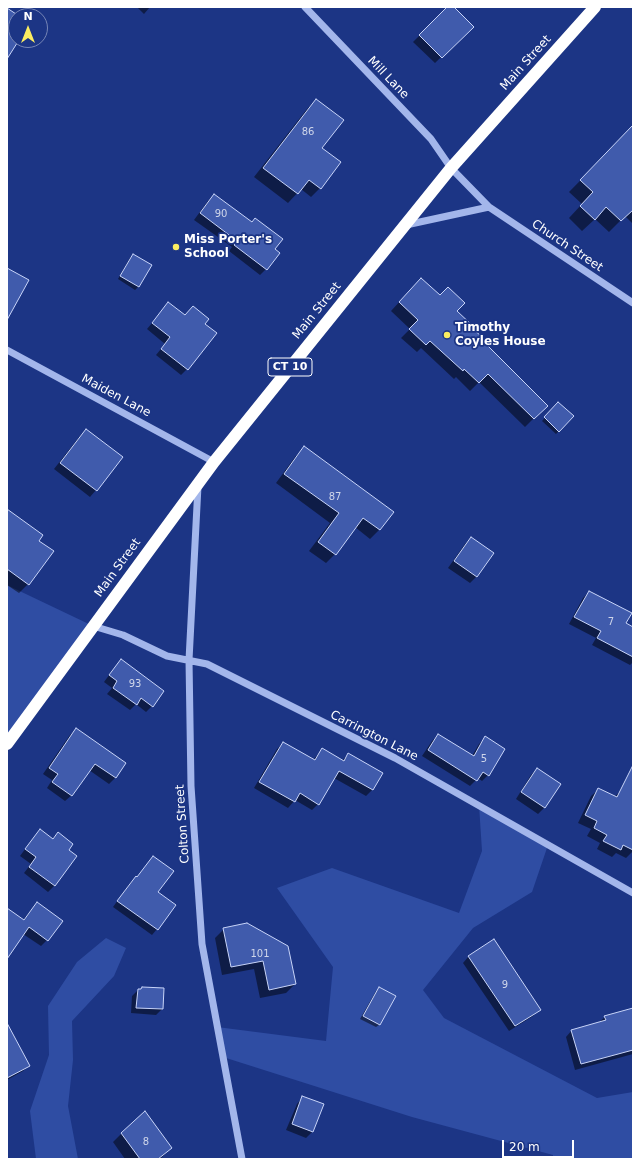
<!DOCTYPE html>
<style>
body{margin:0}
#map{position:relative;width:640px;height:1166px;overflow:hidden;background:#1c3585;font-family:"DejaVu Sans",sans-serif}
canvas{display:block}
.frame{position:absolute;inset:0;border:8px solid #fff;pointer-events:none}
.north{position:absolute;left:8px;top:8px;width:40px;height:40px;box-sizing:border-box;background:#1c3585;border:1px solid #7786b6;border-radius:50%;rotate:0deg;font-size:11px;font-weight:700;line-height:16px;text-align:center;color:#fff}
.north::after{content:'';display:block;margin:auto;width:14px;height:18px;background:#fbed61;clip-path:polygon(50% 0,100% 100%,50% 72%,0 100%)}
.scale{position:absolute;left:502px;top:1140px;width:72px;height:18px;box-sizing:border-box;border:2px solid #fff;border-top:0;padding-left:5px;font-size:12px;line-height:14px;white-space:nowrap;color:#fff;-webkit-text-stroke:3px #1c3585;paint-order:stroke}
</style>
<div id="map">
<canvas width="640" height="1166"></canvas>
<div class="frame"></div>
<div class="north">N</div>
<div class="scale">20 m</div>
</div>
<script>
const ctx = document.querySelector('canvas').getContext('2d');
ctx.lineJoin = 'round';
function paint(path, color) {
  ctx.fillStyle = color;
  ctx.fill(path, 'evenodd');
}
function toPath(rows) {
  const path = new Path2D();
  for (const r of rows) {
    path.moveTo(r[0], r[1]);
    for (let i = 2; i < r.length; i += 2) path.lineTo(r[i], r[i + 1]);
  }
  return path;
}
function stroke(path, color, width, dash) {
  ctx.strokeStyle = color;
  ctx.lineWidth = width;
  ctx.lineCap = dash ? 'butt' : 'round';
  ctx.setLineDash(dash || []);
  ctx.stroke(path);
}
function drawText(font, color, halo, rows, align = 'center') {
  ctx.font = font + ' "DejaVu Sans",sans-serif';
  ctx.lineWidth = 3.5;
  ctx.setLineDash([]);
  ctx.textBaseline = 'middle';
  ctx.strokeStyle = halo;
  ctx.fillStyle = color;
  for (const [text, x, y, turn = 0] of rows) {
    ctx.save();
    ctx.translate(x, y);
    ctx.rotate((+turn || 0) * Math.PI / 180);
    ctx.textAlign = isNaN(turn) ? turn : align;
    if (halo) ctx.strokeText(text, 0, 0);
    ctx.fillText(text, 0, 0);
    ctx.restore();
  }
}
const green = toPath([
 [7,585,93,626,7,744],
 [479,805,548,845,532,892,473,928,423,990,444,1018,597,1098,633,1092,633,1159,553,1159,553,1155,412,1117,223,1057,217,1027,326,1041,333,967,277,888,332,868,459,913,482,851],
 [106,938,126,948,114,976,72,1021,73,1060,68,1106,78,1159,36,1159,30,1111,49,1055,48,1006,77,962]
]);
const shadow = toPath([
 [137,7,150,7,144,14],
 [448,7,452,7,472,27,435,63,413,42],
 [316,100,321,148,320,188,311,197,301,189,288,203,254,177,307,109],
 [633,127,633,224,625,216,609,232,595,219,582,231,569,218,582,204,569,192],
 [215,195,251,223,274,249,266,269,260,275,229,251,232,247,194,220,208,201],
 [133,256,151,266,138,287,135,290,118,279,130,258],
 [413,287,456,311,486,345,546,406,525,427,479,382,470,391,456,377,454,379,421,348,417,352,401,338,410,329,391,311],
 [168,304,184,316,193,307,204,324,187,369,181,375,156,355,165,344,147,329],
 [558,403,573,416,556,434,542,421],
 [86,430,122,457,96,490,90,497,54,469,80,436],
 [304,448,379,530,370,539,355,527,335,554,326,563,309,551,330,523,276,483,295,457],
 [7,512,38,541,28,584,19,593,7,585],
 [471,538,493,553,476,577,470,583,448,568,465,544],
 [589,592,625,624,633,628,633,662,630,665,592,645,596,638,569,624,583,598],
 [121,661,152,706,146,712,136,704,130,710,107,694,112,688,104,682,115,667],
 [77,729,125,763,115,778,109,784,89,770,72,795,65,801,47,788,52,780,43,774,70,735],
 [438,735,472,756,479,744,485,738,488,775,482,781,478,778,470,786,422,756,432,741],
 [283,743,313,760,322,750,342,761,348,754,381,773,372,790,366,796,334,778,318,804,312,810,295,800,288,808,254,788,277,749],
 [537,769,559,784,544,808,538,814,516,799,531,775],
 [599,789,614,797,621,791,633,797,633,851,626,858,616,853,612,857,597,849,600,843,587,836,591,829,578,823,591,796],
 [58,833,67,850,76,856,54,886,48,892,24,873,31,864,20,856,34,837,52,839],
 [153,857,157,892,175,905,157,929,152,935,113,907,131,882,137,877],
 [37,903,62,921,47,940,41,946,23,934,7,957,7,909,23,920],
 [224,929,295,984,286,993,260,998,254,969,222,975,215,938],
 [469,956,539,1009,533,1016,509,1031,463,963],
 [142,988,162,1009,156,1015,131,1013,132,996,138,990,140,990],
 [379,988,394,997,379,1025,376,1027,360,1019,376,991],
 [605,1017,633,1021,633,1054,575,1070,566,1037,572,1030,598,1023],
 [7,1036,29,1065,23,1071,7,1080],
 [303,1097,312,1132,306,1138,286,1130,297,1104],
 [122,1133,171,1148,160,1159,125,1159,113,1142]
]);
const building = toPath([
 [447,7,454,7,474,27,442,58,419,35,447,7],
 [7,8,19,16,16,16,16,40,19,40,7,59,7,8],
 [316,99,344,120,322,148,341,162,321,189,309,180,298,194,263,168,316,99],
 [633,125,633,210,621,221,606,207,595,220,580,206,593,192,580,180,633,125],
 [214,194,252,222,255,218,283,239,275,249,280,253,267,270,234,245,237,241,200,213,214,194],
 [133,254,152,265,139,287,120,276,133,254],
 [7,268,29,280,7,320,7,268],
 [421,278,440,295,448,287,465,303,457,311,474,327,473,329,489,343,487,345,548,406,534,419,488,374,479,383,464,369,463,371,430,341,426,345,409,329,418,320,399,302,421,278],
 [168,302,185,315,193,306,209,319,205,324,217,333,188,370,161,349,170,337,152,323,168,302],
 [558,402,574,416,559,432,544,417,558,402],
 [86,429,123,457,97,491,60,463,86,429],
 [304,446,394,512,380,530,363,518,336,555,318,542,339,513,284,474,304,446],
 [7,509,43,535,39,541,54,551,29,585,7,569,7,509],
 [471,537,494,553,477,577,454,561,471,537],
 [589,591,632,613,626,623,633,627,633,657,597,638,601,631,574,617,589,591],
 [121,659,164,691,153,707,141,698,137,705,113,688,117,681,109,675,121,659],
 [76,728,126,763,116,778,95,764,72,796,52,782,58,774,49,768,76,728],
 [438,734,474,756,485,736,505,749,489,776,483,772,477,781,428,750,438,734],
 [283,742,315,760,322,748,344,761,348,753,383,773,373,790,339,771,319,805,300,793,295,802,259,782,283,742],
 [633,765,633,850,623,845,621,850,603,841,607,835,594,828,597,821,585,815,598,788,617,797,633,765],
 [537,768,561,784,545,808,521,792,537,768],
 [40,829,53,839,58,832,73,844,69,850,77,856,55,886,29,867,36,857,25,849,40,829],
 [153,856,174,871,158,892,176,905,158,930,117,901,136,876,137,877,153,856],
 [37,902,63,921,48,941,29,927,7,959,7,908,24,920,37,902],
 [247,923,288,946,296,984,269,990,263,961,231,967,223,928,247,923],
 [494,939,541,1010,515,1026,468,956,494,939],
 [142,987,164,988,163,1009,136,1008,138,989,141,989,142,987],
 [379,987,396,996,380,1025,363,1016,379,987],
 [633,1008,633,1050,581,1064,571,1030,606,1020,604,1016,633,1008],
 [7,1023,30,1066,7,1078,7,1023],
 [302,1096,324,1104,313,1132,292,1124,302,1096],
 [145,1111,172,1148,158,1159,140,1159,121,1133,145,1111]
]);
const minor = toPath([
 [305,7,431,139,451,168,489,207,633,303],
 [406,225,489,207],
 [7,350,214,462],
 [198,486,189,660,191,786,202,944,242,1159],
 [93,626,123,635,167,656,207,664,395,758,633,893]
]);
const highway = toPath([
 [7,744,214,462,451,168,595,7]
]);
const markers = [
 [176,247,4,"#fbed61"],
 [447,335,4,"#fbed61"]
];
const numberNames = [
 ["86",308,132],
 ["90",221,214],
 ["87",335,497],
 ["7",611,622],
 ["93",135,684],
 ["5",484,759],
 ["101",260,954],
 ["9",505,985],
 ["8",146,1142]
];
const shields = [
 [290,367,44]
];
const shieldNames = [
 ["CT 10",290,367]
];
const streetNames = [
 ["Main Street",526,63,-48],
 ["Mill Lane",388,78,46],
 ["Church Street",567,246,34],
 ["Main Street",317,311,-51],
 ["Maiden Lane",116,396,28],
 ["Main Street",118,568,-54],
 ["Carrington Lane",374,736,27],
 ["Colton Street",183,824,-94]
];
const poiNames = [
 ["Miss Porter's",184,240],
 ["School",184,254],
 ["Timothy",455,328],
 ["Coyles House",455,342]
];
paint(green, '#2f4da3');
paint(shadow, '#0007');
paint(building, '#405bac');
stroke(building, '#c8d4f8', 1);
stroke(minor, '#a3b6eb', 7);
stroke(highway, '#fff', 12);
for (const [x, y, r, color] of markers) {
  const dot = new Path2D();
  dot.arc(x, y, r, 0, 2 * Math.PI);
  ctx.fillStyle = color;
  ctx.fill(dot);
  stroke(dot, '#1c3585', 1.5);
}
drawText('10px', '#cfd6ea', null, numberNames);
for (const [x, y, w] of shields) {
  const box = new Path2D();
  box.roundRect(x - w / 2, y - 9, w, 18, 3);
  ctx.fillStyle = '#1c3585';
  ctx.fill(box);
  stroke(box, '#fff', 1);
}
drawText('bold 11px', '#fff', null, shieldNames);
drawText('12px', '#fff', '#1c3585', streetNames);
drawText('bold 12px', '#fff', '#1c3585', poiNames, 'left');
</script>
